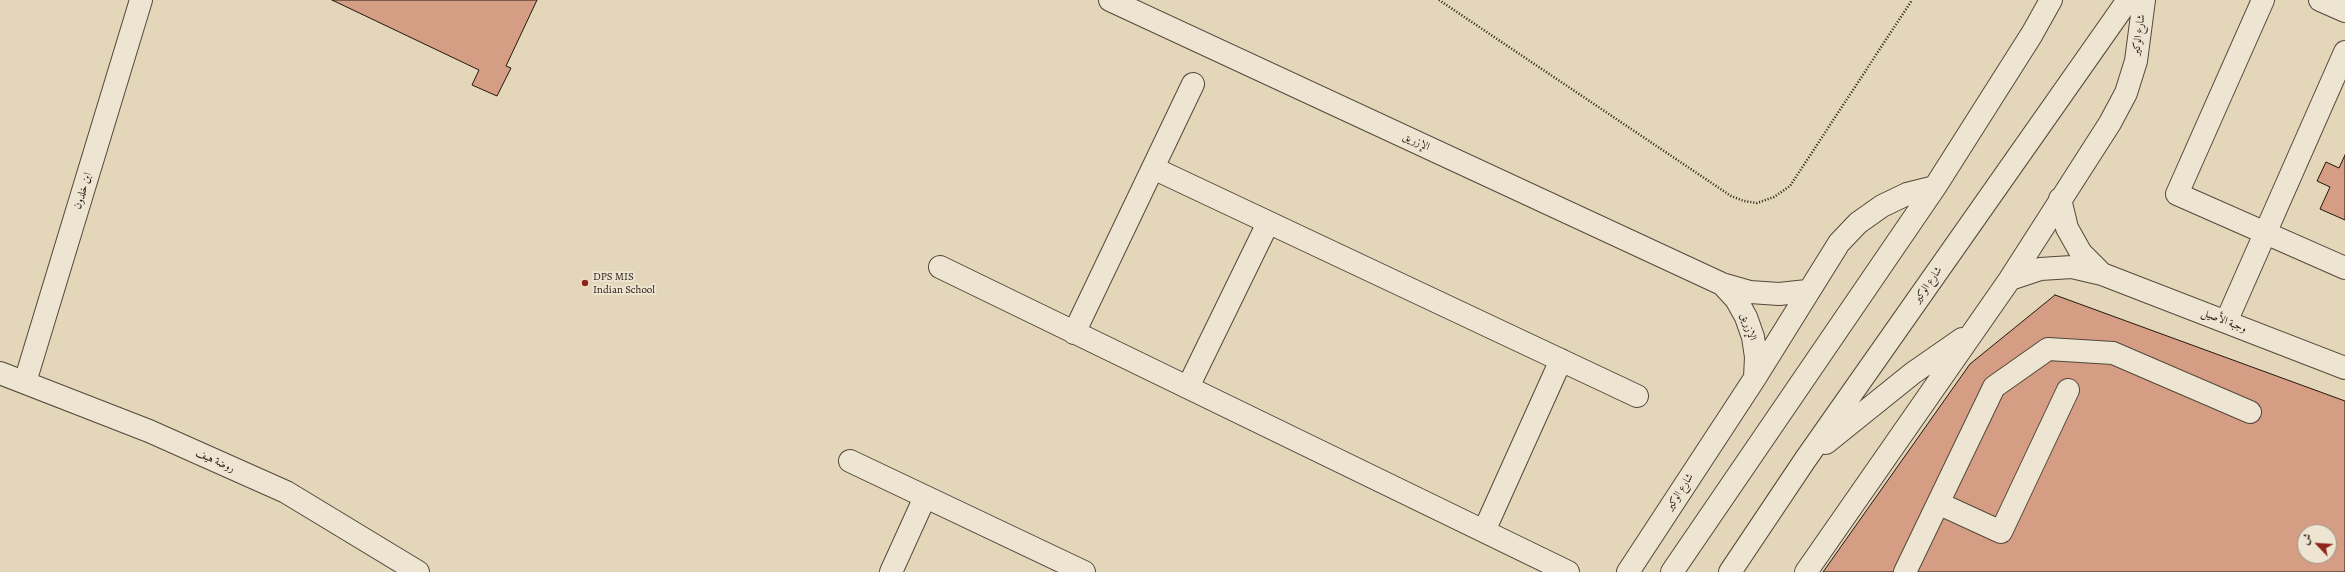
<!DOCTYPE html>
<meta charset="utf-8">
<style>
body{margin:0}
#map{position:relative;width:2345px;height:572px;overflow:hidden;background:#e3d6b9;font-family:Alegreya,Amiri,serif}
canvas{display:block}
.north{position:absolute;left:2297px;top:524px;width:40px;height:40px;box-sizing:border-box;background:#ede4d2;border:1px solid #9c9284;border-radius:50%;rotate:295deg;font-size:11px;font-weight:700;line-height:16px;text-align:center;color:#231810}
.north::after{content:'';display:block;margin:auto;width:14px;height:18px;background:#8f2418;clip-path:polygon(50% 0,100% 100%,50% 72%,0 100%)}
</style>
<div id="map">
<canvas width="2345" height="572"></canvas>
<div class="north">ش</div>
</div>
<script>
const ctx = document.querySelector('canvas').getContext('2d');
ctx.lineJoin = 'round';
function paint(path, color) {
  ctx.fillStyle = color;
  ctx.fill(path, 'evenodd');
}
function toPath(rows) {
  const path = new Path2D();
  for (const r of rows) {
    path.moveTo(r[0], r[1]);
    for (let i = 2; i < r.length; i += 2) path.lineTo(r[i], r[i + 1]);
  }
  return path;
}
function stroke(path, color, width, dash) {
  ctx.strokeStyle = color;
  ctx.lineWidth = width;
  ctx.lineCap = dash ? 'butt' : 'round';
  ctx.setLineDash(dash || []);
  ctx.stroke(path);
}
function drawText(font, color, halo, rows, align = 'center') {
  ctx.font = font + ' Alegreya,Amiri,serif';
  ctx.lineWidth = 4;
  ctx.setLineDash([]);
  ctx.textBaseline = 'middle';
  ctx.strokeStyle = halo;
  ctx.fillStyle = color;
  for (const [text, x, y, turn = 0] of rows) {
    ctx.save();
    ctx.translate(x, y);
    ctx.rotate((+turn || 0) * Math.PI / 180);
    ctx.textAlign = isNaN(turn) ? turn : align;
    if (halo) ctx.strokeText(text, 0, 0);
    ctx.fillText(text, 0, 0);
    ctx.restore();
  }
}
const building = toPath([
 [332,0,537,0,506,66,511,68,497,96,472,85,479,70,332,0],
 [2345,155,2345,220,2320,209,2330,187,2317,181,2326,162,2339,168,2345,155],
 [2055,295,2345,401,2345,572,1823,572,1970,364,2055,295],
 [2305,532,2329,532,2329,556,2305,556,2305,532]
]);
const path = toPath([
 [1439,0,1731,196,1744,201,1757,203,1774,197,1790,186,1912,0]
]);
const minor = toPath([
 [1110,0,1722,284,1750,292,1779,294,1807,291],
 [2263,0,2177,194,2345,268],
 [2320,0,2345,11],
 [1153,168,1637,396],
 [2060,199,2067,228,2081,253,2102,274],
 [940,267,1568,572],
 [2010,279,2040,269,2072,267,2102,274,2345,368],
 [1722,284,1736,299,1746,317,1753,337,1756,357,1755,377],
 [2226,322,2345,52],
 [1074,333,1193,84],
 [0,373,149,431,286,492,418,572],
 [25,382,141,0],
 [1188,387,1268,223],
 [1826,443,1913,373,1962,339],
 [850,461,1084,572],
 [1940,504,2001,532,2068,390],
 [1484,531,1561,360],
 [891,572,925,497],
 [1628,572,1755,378,1839,243,1858,223,1882,206,1907,194,1935,187],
 [1672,572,1935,187,2032,34,2051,0],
 [1730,572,1805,460,2128,0],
 [1806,572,2010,279,2110,123,2126,93,2136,61,2144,0],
 [1905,572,1994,387,2048,349,2113,353,2250,412]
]);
const markers = [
 [585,283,4,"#8f2418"]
];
const streetNames = [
 ["شارع الوكير",2139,35,-82],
 ["الإزريق",1416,142,25],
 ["ابن خلدون",83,191,-73],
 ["شارع الوكير",1928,285,-55],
 ["وجبة الأصيل",2224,321,21],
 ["الإزريق",1748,327,71],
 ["روضة هيف",215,461,24],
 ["شارع الوكير",1680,492,-57]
];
const poiNames = [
 ["DPS MIS",593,277],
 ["Indian School",593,290]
];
paint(building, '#d59e84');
stroke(building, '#231810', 1);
stroke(minor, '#53483a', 24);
stroke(path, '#231810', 2.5, [1, 2]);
stroke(minor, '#ede4d2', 22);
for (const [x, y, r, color] of markers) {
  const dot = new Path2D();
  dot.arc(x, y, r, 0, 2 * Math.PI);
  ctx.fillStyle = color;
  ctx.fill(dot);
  stroke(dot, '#ede4d2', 1.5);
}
drawText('11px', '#231810', '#ede4d2', streetNames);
drawText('11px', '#231810', '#ede4d2', poiNames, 'left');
</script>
